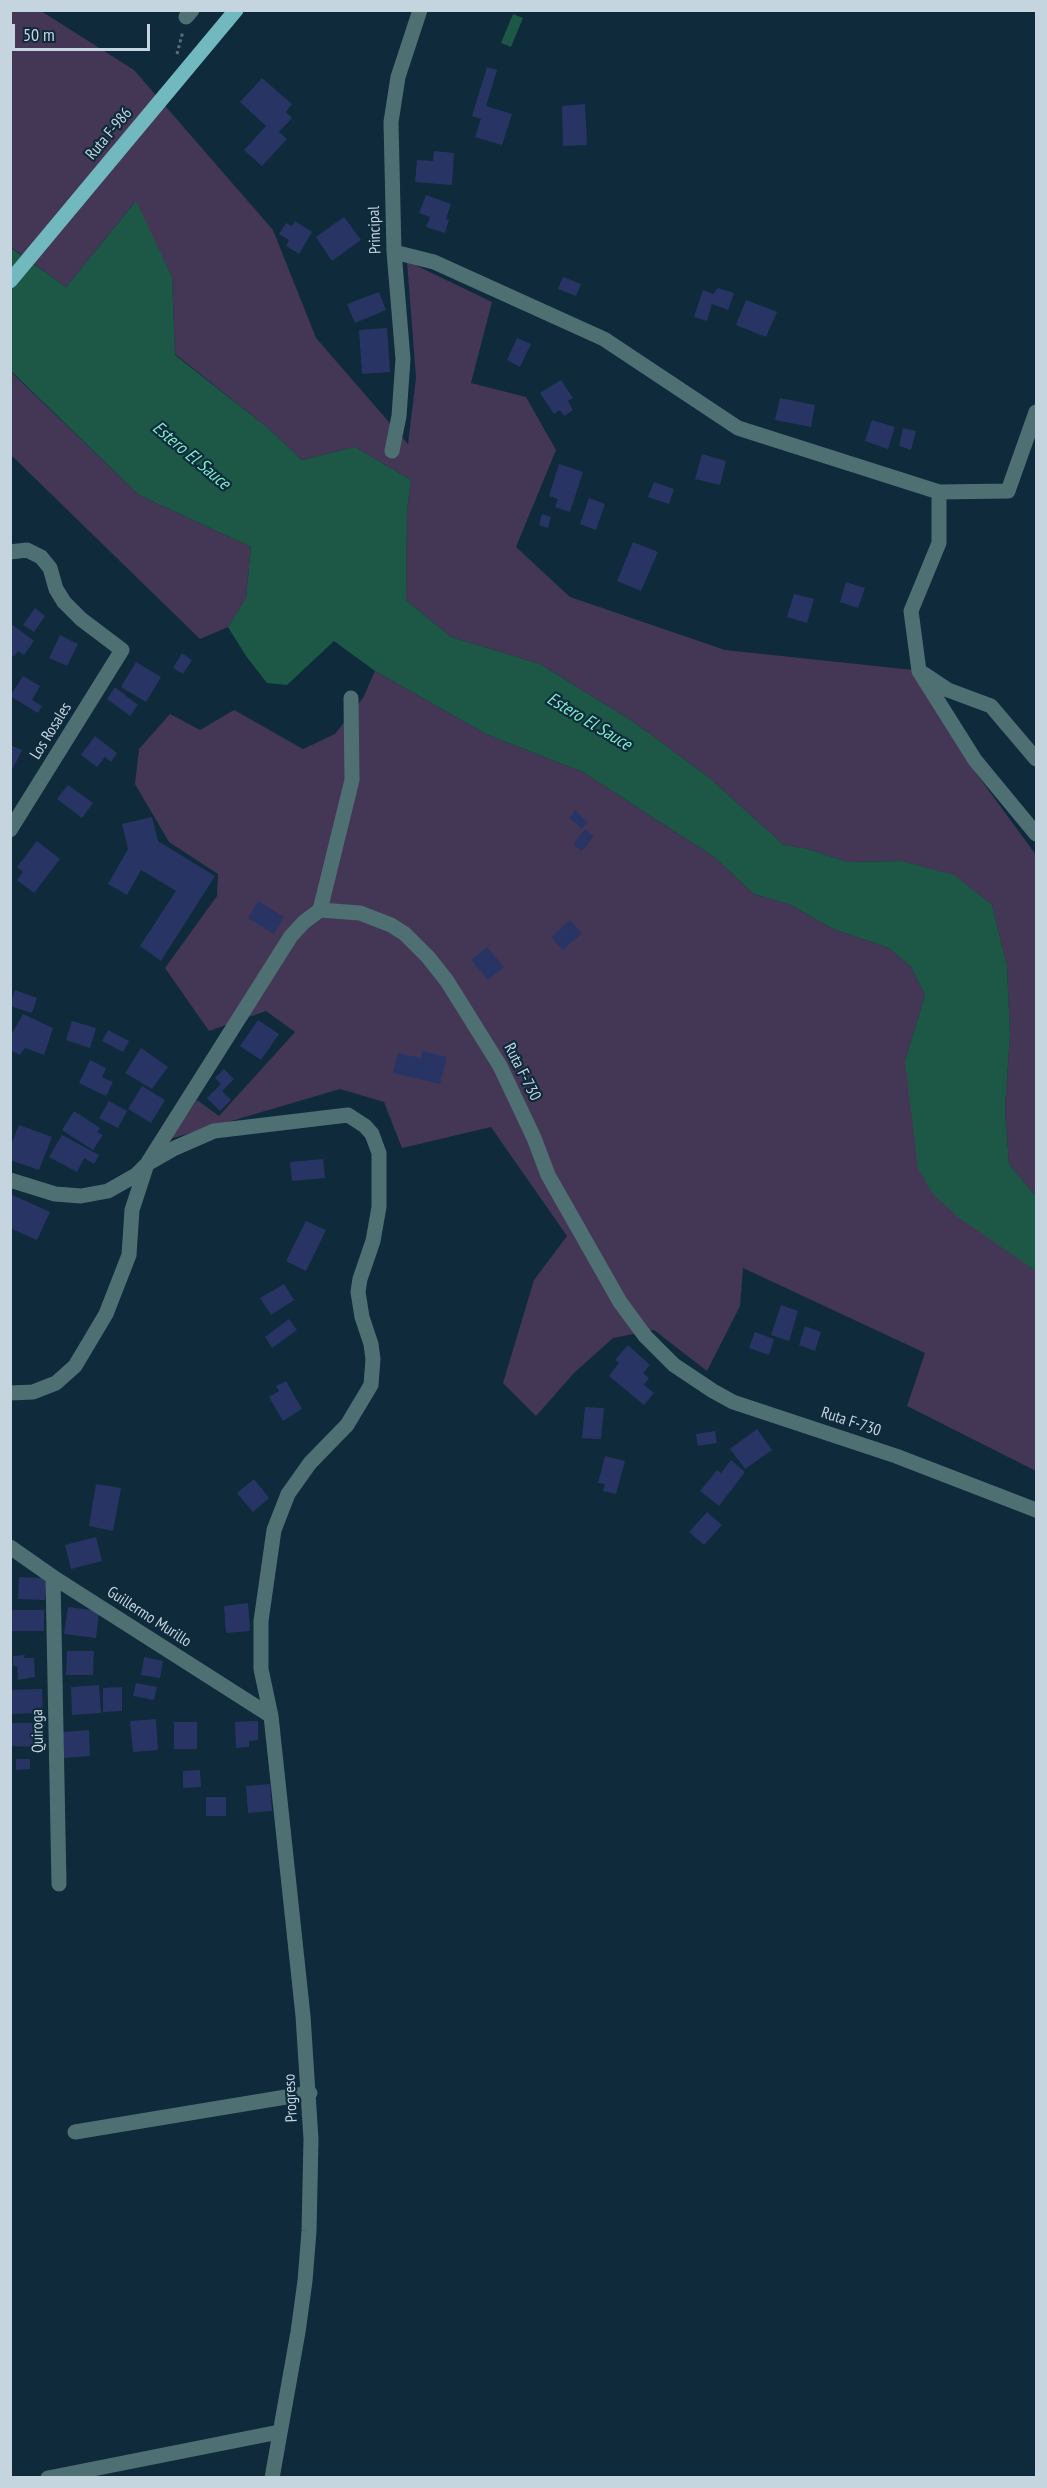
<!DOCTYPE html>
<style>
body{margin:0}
#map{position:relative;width:1047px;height:2488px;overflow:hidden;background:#0e2a3b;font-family:"PT Sans Narrow",sans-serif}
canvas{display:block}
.frame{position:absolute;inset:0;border:12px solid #c5d5e0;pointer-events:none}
.scale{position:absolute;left:12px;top:24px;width:138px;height:27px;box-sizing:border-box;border:3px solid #c5d5e0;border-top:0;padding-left:8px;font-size:18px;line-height:21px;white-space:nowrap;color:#c5d5e0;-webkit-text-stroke:4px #0e2a3b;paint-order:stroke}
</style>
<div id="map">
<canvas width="1047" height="2488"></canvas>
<div class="frame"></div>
<div class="scale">50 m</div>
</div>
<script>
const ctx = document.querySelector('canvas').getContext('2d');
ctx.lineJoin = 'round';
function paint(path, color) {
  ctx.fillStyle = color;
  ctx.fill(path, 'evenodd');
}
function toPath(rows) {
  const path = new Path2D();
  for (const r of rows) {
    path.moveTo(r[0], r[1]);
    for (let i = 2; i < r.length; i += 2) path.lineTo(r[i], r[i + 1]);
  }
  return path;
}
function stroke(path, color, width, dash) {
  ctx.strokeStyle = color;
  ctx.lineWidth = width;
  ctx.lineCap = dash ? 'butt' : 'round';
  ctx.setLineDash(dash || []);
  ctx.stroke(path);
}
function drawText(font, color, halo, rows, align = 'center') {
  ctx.font = font + ' "PT Sans Narrow",sans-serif';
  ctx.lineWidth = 4.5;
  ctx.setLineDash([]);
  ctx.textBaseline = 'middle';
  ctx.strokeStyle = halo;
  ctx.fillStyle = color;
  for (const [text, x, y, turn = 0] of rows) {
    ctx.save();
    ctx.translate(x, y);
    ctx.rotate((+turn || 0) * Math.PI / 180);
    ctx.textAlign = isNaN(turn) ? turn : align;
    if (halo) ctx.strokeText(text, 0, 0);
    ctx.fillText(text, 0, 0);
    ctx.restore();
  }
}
const green = toPath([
 [11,11,41,11,134,70,273,230,316,338,408,444,416,378,407,261,492,302,471,383,526,397,556,450,516,547,570,597,725,650,913,670,976,773,1036,855,1036,1196,1009,1164,1005,1109,1010,1034,1007,966,992,905,953,875,902,861,848,862,808,849,784,845,707,776,632,721,540,664,451,637,406,600,407,510,411,480,355,447,302,460,268,428,175,354,172,277,135,202,66,287,11,247],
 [10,371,139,495,251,547,246,598,228,627,200,639,11,455],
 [375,671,488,735,583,772,714,857,754,894,791,905,833,929,889,948,911,967,925,995,905,1061,1004,1247,1036,1271,1036,1471,907,1406,925,1353,743,1268,740,1306,707,1371,654,1330,613,1338,574,1373,536,1416,503,1383,534,1280,567,1236,491,1127,402,1148,384,1102,340,1089,170,1139,197,1100,219,1116,295,1032,266,1011,209,1031,165,968,217,896,218,874,169,842,135,784,139,749,170,714,200,730,234,710,303,749,335,734,363,698]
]);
const water = toPath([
 [513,14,523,18,511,47,501,43],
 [136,201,172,277,175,355,268,428,302,460,355,447,411,480,407,510,406,600,451,637,540,664,632,721,707,776,784,845,808,849,848,862,902,861,954,875,992,905,1007,966,1010,1034,1005,1109,1009,1164,1036,1196,1036,1271,958,1217,932,1193,918,1168,905,1061,925,995,911,967,889,948,833,929,791,905,754,894,714,857,583,772,488,735,375,671,334,641,287,685,267,683,246,656,228,627,246,598,251,547,139,495,11,371,10,247,66,287]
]);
const building = toPath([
 [487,67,497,70,486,106,512,114,502,145,475,137,481,119,472,116],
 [262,78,292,104,286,112,292,118,279,132,287,139,262,166,244,150,266,126,240,102],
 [585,104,587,145,563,146,562,106],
 [434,151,454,153,452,185,415,182,417,160,433,161],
 [426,195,451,204,446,219,449,220,445,233,426,227,430,217,419,213],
 [344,217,361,240,332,261,316,237],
 [295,221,312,232,299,254,286,246,289,240,279,234,286,223,292,226],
 [563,277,581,284,576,296,558,289],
 [718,288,734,293,728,310,712,304,707,321,694,317,703,290,713,294],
 [379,292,386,310,355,323,347,304],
 [746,300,777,312,766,337,736,325],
 [387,328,390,372,362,374,359,330],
 [517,338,531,344,520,367,507,360],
 [561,380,573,398,568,401,573,410,564,416,560,410,554,414,540,393],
 [780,398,815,405,811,427,775,420],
 [872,420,895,427,888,449,865,441],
 [903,428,916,431,911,450,899,446],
 [702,454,726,461,720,485,695,479],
 [559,464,583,472,570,512,555,507,558,499,549,496],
 [654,482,674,489,669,504,648,497],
 [589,498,605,504,596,530,580,524],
 [542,514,551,517,548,528,539,525],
 [633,542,658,552,641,591,617,581],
 [846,582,865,588,858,608,840,602],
 [794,594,814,599,807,623,787,617],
 [35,608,45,616,34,632,23,625],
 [10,623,34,641,24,655,18,651,14,657,10,654],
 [60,635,78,644,67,666,49,658],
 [182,653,192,660,183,674,173,668],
 [136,662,161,677,146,702,121,687],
 [23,676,40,686,32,700,42,706,38,713,10,696],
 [115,687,138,705,130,716,107,699],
 [95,736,117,753,111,762,105,757,97,767,81,755],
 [10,745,22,750,13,768,10,767],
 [68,785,93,803,82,818,57,799],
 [575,810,588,822,582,829,569,818],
 [152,817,158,841,215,876,161,961,140,946,176,891,141,870,127,895,108,884,128,849,122,824],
 [585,829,594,836,582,851,573,844],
 [37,841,60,859,34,893,17,880,23,872,17,867],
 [258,901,284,917,274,934,248,918],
 [570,920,582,933,563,950,551,937],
 [487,947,504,967,488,980,471,960],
 [15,990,37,998,32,1013,10,1006],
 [23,1014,53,1028,44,1055,25,1048,20,1055,10,1050,10,1037],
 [258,1020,279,1034,261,1060,240,1046],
 [72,1021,96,1028,90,1048,66,1040],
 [108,1030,129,1041,123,1052,102,1041],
 [141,1048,168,1067,152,1089,125,1073],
 [422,1051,447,1057,440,1084,393,1073,398,1053,421,1058],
 [90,1060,106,1068,102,1077,113,1082,106,1096,79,1083],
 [224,1069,234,1079,222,1091,231,1100,220,1111,207,1098,221,1084,215,1078],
 [142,1086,165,1100,151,1123,128,1109],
 [109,1101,127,1111,118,1128,99,1118],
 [74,1111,100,1128,97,1132,103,1135,93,1150,62,1130],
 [19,1125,52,1137,39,1170,10,1160,10,1147],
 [62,1135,99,1155,94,1164,84,1158,77,1172,49,1157],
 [323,1159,325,1178,292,1181,290,1162],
 [10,1194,50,1212,37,1240,10,1228],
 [306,1221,326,1230,306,1271,286,1261],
 [284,1284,294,1300,271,1315,260,1298],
 [781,1305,798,1311,789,1341,771,1335],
 [289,1319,297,1330,272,1348,265,1337],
 [805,1326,821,1332,815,1351,799,1345],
 [755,1332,774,1339,769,1355,749,1348],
 [628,1345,650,1365,643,1373,649,1378,644,1385,654,1393,644,1405,609,1376,619,1363,615,1360],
 [286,1381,302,1409,283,1421,269,1397,279,1391,276,1386],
 [585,1407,604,1408,601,1439,582,1438],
 [757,1429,772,1450,745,1469,730,1449],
 [715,1431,717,1443,698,1446,696,1434],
 [605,1456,625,1461,616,1494,603,1491,605,1484,598,1483],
 [731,1460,745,1472,719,1506,700,1491,717,1470,721,1473],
 [254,1479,269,1498,253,1512,237,1493],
 [96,1484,121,1488,113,1531,89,1526],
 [707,1512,722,1525,704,1545,689,1532],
 [96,1537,102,1561,71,1569,65,1545],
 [19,1577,47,1578,45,1600,18,1599],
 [248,1603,250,1631,226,1633,224,1606],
 [68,1607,99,1611,96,1638,64,1634],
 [10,1610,44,1610,44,1631,10,1631],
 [67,1651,94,1651,93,1675,66,1675],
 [25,1655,24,1658,34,1658,35,1677,18,1680,17,1666,13,1666,13,1656],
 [144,1657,163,1661,160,1678,141,1675],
 [136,1683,157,1687,154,1700,133,1696],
 [99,1685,101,1713,72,1715,71,1687],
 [122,1687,122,1711,103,1712,103,1688],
 [42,1689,43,1713,10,1714,10,1690],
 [156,1719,158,1750,133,1752,130,1721],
 [258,1721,258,1740,249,1741,249,1747,236,1748,235,1722],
 [174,1722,197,1722,197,1749,174,1749],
 [11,1723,41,1723,41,1747,10,1746],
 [89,1730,90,1756,64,1758,63,1732],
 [16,1759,30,1759,30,1769,16,1770],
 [200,1770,201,1787,183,1788,183,1771],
 [270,1784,272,1811,248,1813,246,1786],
 [206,1797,226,1797,226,1816,206,1816]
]);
const path = toPath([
 [177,54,183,31]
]);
const minor = toPath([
 [186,17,192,10],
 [394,252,434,262,604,339,738,428,939,492,939,543,911,611,919,671,975,760,1036,834],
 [392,451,399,416,403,359,394,252,391,122,398,77,420,10],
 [939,492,1008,491,1036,412],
 [10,552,27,550,41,557,50,568,56,589,64,602,81,619,122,650,10,830],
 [924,674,948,690,991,706,1036,759],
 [320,910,352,780,351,698],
 [10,1180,55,1194,81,1196,108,1191,136,1175,147,1164,291,936,304,922,320,910,360,913,391,925,405,934,428,957,447,981,500,1066,534,1138,548,1175,620,1302,645,1336,674,1365,713,1391,733,1402,896,1456,1036,1510],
 [10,1393,33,1392,56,1383,75,1366,81,1356,106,1314,129,1255,132,1210,147,1164,175,1148,214,1131,348,1115,365,1126,372,1134,379,1153,379,1207,373,1241,360,1279,358,1292,362,1317,371,1344,373,1359,371,1385,347,1425,310,1463,288,1494,274,1530,261,1621,261,1669,271,1716,303,2016,311,2139,309,2231,305,2281,298,2332,272,2478],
 [10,1547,53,1577,271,1716],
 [53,1577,59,1884],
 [75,2132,310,2093],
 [48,2478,279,2432]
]);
const major = toPath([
 [10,281,236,10]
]);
const streetNames = [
 ["Ruta F-986",109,134,-50],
 ["Principal",375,230,-92],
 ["Los Rosales",51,731,-58],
 ["Ruta F-730",522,1072,63],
 ["Ruta F-730",851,1422,18],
 ["Guillermo Murillo",149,1617,33],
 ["Quiroga",38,1731,-91],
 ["Progreso",291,2098,-93]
];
const waterNames = [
 ["Estero El Sauce",191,456,40],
 ["Estero El Sauce",589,722,31]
];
paint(green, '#443755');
paint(water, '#1d5847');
paint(building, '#283564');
stroke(path, '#586f7e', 3, [3, 3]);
stroke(minor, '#4f7073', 15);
stroke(major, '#71b8bf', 15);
drawText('16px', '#c5d5e0', '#0e2a3b', streetNames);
drawText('italic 18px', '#7decc8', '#0e2a3b', waterNames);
</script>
